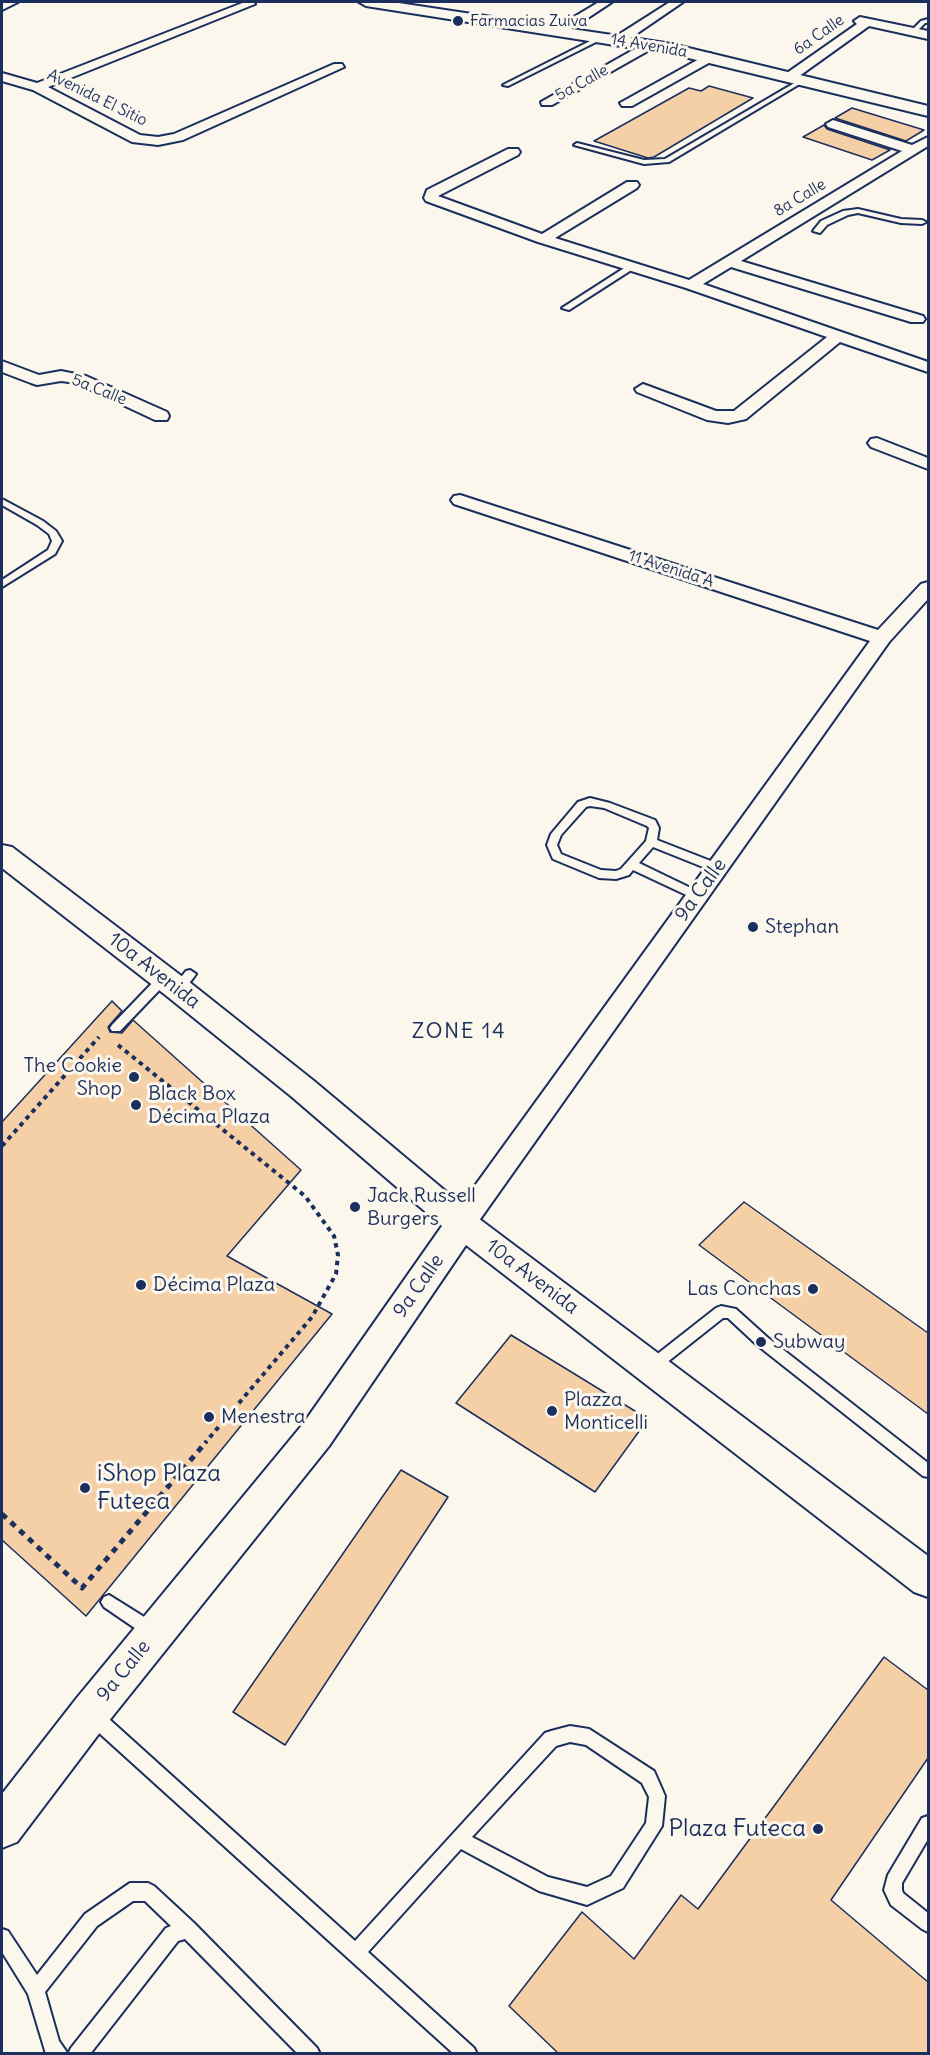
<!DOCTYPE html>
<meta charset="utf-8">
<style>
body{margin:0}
#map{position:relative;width:930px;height:2055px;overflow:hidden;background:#fbf7ec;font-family:Delius,sans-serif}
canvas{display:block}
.frame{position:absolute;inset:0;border:3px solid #1b2f5e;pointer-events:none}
</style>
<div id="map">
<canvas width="930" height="2055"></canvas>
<div class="frame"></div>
</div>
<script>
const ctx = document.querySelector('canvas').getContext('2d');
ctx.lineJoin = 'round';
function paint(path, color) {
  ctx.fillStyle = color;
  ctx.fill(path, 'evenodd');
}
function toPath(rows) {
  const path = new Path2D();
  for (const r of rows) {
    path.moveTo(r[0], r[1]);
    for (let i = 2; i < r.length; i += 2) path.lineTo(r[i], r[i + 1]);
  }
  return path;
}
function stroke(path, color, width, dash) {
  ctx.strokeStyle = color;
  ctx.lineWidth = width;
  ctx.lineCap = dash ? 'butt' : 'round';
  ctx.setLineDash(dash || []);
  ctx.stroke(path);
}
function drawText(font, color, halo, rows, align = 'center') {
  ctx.font = font + ' Delius,sans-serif';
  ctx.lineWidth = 6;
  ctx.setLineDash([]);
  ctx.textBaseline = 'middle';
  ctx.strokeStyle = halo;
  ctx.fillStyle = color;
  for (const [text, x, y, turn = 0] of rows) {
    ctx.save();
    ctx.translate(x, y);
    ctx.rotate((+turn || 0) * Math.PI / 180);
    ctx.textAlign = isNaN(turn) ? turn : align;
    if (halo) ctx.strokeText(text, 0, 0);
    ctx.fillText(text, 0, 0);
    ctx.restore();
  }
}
const building = toPath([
 [709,86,753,98,654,157,648,158,594,141,689,88,701,91,709,86],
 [852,108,924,130,906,141,835,118,852,108],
 [824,125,827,129,890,150,872,160,803,137,824,125],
 [112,1001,122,1011,108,1027,110,1032,122,1033,133,1020,301,1170,227,1256,332,1314,86,1616,2,1540,2,1122,112,1001],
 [744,1202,928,1333,928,1414,699,1245,744,1202],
 [511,1335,648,1419,595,1492,456,1403,511,1335],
 [401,1470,448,1497,285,1745,233,1712,401,1470],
 [884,1657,928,1690,928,1758,831,1900,928,1982,928,2054,559,2054,509,2006,582,1912,634,1959,681,1895,698,1909,884,1657]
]);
const pathFar1 = toPath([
 [118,1045,305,1196,334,1236,338,1255,336,1274,312,1317,205,1443],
 [2,1146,99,1037]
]);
const path = toPath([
 [2,1514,82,1588,206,1442]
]);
const service = toPath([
 [928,19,928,23,925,23,915,33,911,33,911,31,921,21,928,19],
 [600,36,602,39,508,86,503,85,600,36],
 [803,78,808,79,669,162,644,164,574,145,577,143,644,160,665,159,803,78],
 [858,209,901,219,922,220,926,222,922,224,901,223,858,213,848,215,827,225,820,233,813,231,821,221,843,211,858,209],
 [629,265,636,267,569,310,562,308,629,265],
 [2,499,43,521,56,531,62,541,55,554,2,587,2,580,48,550,52,541,49,534,37,525,2,505,2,499],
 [590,798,610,803,655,820,659,828,657,840,721,865,723,868,721,871,713,871,653,847,639,863,701,893,703,896,697,900,633,870,629,875,616,879,599,878,553,859,547,845,551,834,578,802,590,798],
 [590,806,604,808,647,826,649,828,646,841,621,869,616,871,601,870,561,854,557,845,561,835,586,807,590,806],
 [190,970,196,974,194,977,182,992,174,992,172,989,174,986,186,971,190,970],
 [164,974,168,975,170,978,168,981,120,1031,112,1031,110,1028,112,1025,160,975,164,974],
 [721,1306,736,1309,767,1337,928,1463,928,1477,923,1476,757,1345,728,1318,723,1318,656,1371,651,1373,646,1371,644,1367,646,1363,716,1308,721,1306],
 [109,1595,157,1625,159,1630,157,1635,151,1638,145,1635,104,1607,101,1602,104,1597,109,1595],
 [93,1708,99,1710,355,1941,545,1733,551,1731,570,1726,589,1729,654,1771,665,1796,662,1826,623,1888,587,1905,539,1891,461,1849,368,1952,474,2048,477,2054,454,2054,87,1722,85,1716,87,1710,93,1708],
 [570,1742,586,1745,642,1783,649,1797,646,1823,611,1876,587,1887,548,1877,472,1837,556,1746,570,1742],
 [928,1816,928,1839,902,1883,902,1890,903,1893,928,1913,928,1932,922,1929,891,1905,884,1890,888,1875,922,1818,928,1816],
 [130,1883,148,1883,154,1886,194,1923,317,2048,320,2054,298,2054,185,1939,178,1941,90,2054,68,2054,71,2048,166,1928,171,1926,145,1901,133,1901,97,1926,45,1992,59,2041,68,2054,46,2054,28,1994,2,1952,2,1929,8,1931,37,1975,85,1914,130,1883]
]);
const minor = toPath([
 [2,2,18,2,2,10,2,2],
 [245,2,253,2,255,4,48,87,140,135,158,137,174,134,334,64,342,64,344,67,183,140,158,145,132,142,33,90,2,81,2,73,37,83,245,2],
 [599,2,612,2,562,35,554,35,554,29,599,2],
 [670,2,683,2,623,43,615,43,615,37,670,2],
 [860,17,928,31,928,39,869,26,795,79,787,79,785,76,787,73,857,24,854,21,860,17],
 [649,41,653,42,655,45,653,48,552,105,542,105,541,102,649,41],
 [710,53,716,57,714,60,632,106,622,106,620,103,710,53],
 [833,120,912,145,928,137,928,146,741,261,923,316,925,319,923,322,911,322,731,267,703,284,928,362,928,372,840,342,746,419,728,423,707,420,637,392,635,389,643,384,716,411,734,411,827,337,686,288,538,242,426,201,424,198,427,190,508,149,518,149,520,152,518,155,438,196,542,234,627,182,637,182,639,185,637,188,555,238,689,280,902,151,828,127,826,124,833,120],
 [2,361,39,375,61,371,86,376,167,412,169,416,167,420,155,420,76,383,61,381,37,385,31,383,2,372,2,361],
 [877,438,928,458,928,469,871,447,868,443,871,439,877,438],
 [460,495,878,630,921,584,928,582,928,599,889,642,471,1232,462,1235,453,1232,449,1224,453,1216,870,641,454,504,451,500,454,496,460,495]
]);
const tertiary = toPath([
 [359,2,392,2,672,44,928,106,928,116,672,54,366,6,359,2],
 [2,845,12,847,188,981,314,1081,474,1215,928,1556,928,1597,914,1592,466,1245,329,1446,104,1727,17,1842,2,1848,2,1794,76,1699,303,1424,442,1226,292,1097,168,997,2,868,2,845]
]);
const markers = [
 [458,21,6,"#1b2f5e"],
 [753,927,6,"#1b2f5e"],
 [134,1077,6,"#1b2f5e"],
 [136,1105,6,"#1b2f5e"],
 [355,1207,6,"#1b2f5e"],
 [141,1285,6,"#1b2f5e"],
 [813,1289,6,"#1b2f5e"],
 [761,1342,6,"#1b2f5e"],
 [552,1411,6,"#1b2f5e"],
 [209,1417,6,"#1b2f5e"],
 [85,1488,6,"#1b2f5e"],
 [818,1829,6,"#1b2f5e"]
];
const farPoinames = [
 ["Farmacias Zuiva",470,21]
];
const farStreetnames = [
 ["6a Calle",819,35,-35],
 ["14 Avenida",649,46,10],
 ["5a Calle",582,83,-29],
 ["Avenida El Sitio",97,98,26],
 ["8a Calle",800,198,-31],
 ["5a Calle",99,390,22],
 ["11 Avenida A",671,569,18]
];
const streetNames = [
 ["9a Calle",701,890,-54],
 ["10a Avenida",154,971,38],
 ["10a Avenida",532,1277,37],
 ["9a Calle",419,1286,-55],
 ["9a Calle",124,1671,-51]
];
const poiNames = [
 ["Stephan",765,927],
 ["The Cookie",122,1066,"right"],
 ["Shop",122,1089,"right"],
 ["Black Box",148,1094],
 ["Décima Plaza",148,1117],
 ["Jack Russell",367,1196],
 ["Burgers",367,1219],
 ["Décima Plaza",153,1285],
 ["Las Conchas",801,1289,"right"],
 ["Subway",773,1342],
 ["Plazza",564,1400],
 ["Monticelli",564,1423],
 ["Menestra",221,1417]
];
const quarterNames = [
 ["ZONE 14",459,1032]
];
const nearPoinames = [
 ["iShop Plaza",97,1474],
 ["Futeca",97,1502],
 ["Plaza Futeca",806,1829,"right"]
];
paint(building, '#f5cfa5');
stroke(building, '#1b2f5e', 1.5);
stroke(service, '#1b2f5e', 4);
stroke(minor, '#1b2f5e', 4);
stroke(tertiary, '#1b2f5e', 4);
stroke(pathFar1, '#1b2f5e', 4, [4.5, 4.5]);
stroke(path, '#1b2f5e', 5, [6, 6]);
paint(service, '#fbf7ec');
paint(minor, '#fbf7ec');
paint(tertiary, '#fbf7ec');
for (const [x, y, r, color] of markers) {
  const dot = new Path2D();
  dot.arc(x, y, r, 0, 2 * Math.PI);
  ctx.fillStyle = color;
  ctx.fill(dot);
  stroke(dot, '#fbf7ec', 2);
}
drawText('16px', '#1b2f5e', '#fbf7ec', farPoinames, 'left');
drawText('16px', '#1b2f5e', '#fbf7ec', farStreetnames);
drawText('20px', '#1b2f5e', '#fbf7ec', streetNames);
drawText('20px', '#1b2f5e', '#fbf7ec', poiNames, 'left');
ctx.letterSpacing = '1.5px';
drawText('22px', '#1b2f5e', '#fbf7ec', quarterNames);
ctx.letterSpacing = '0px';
drawText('24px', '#1b2f5e', '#fbf7ec', nearPoinames, 'left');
</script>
